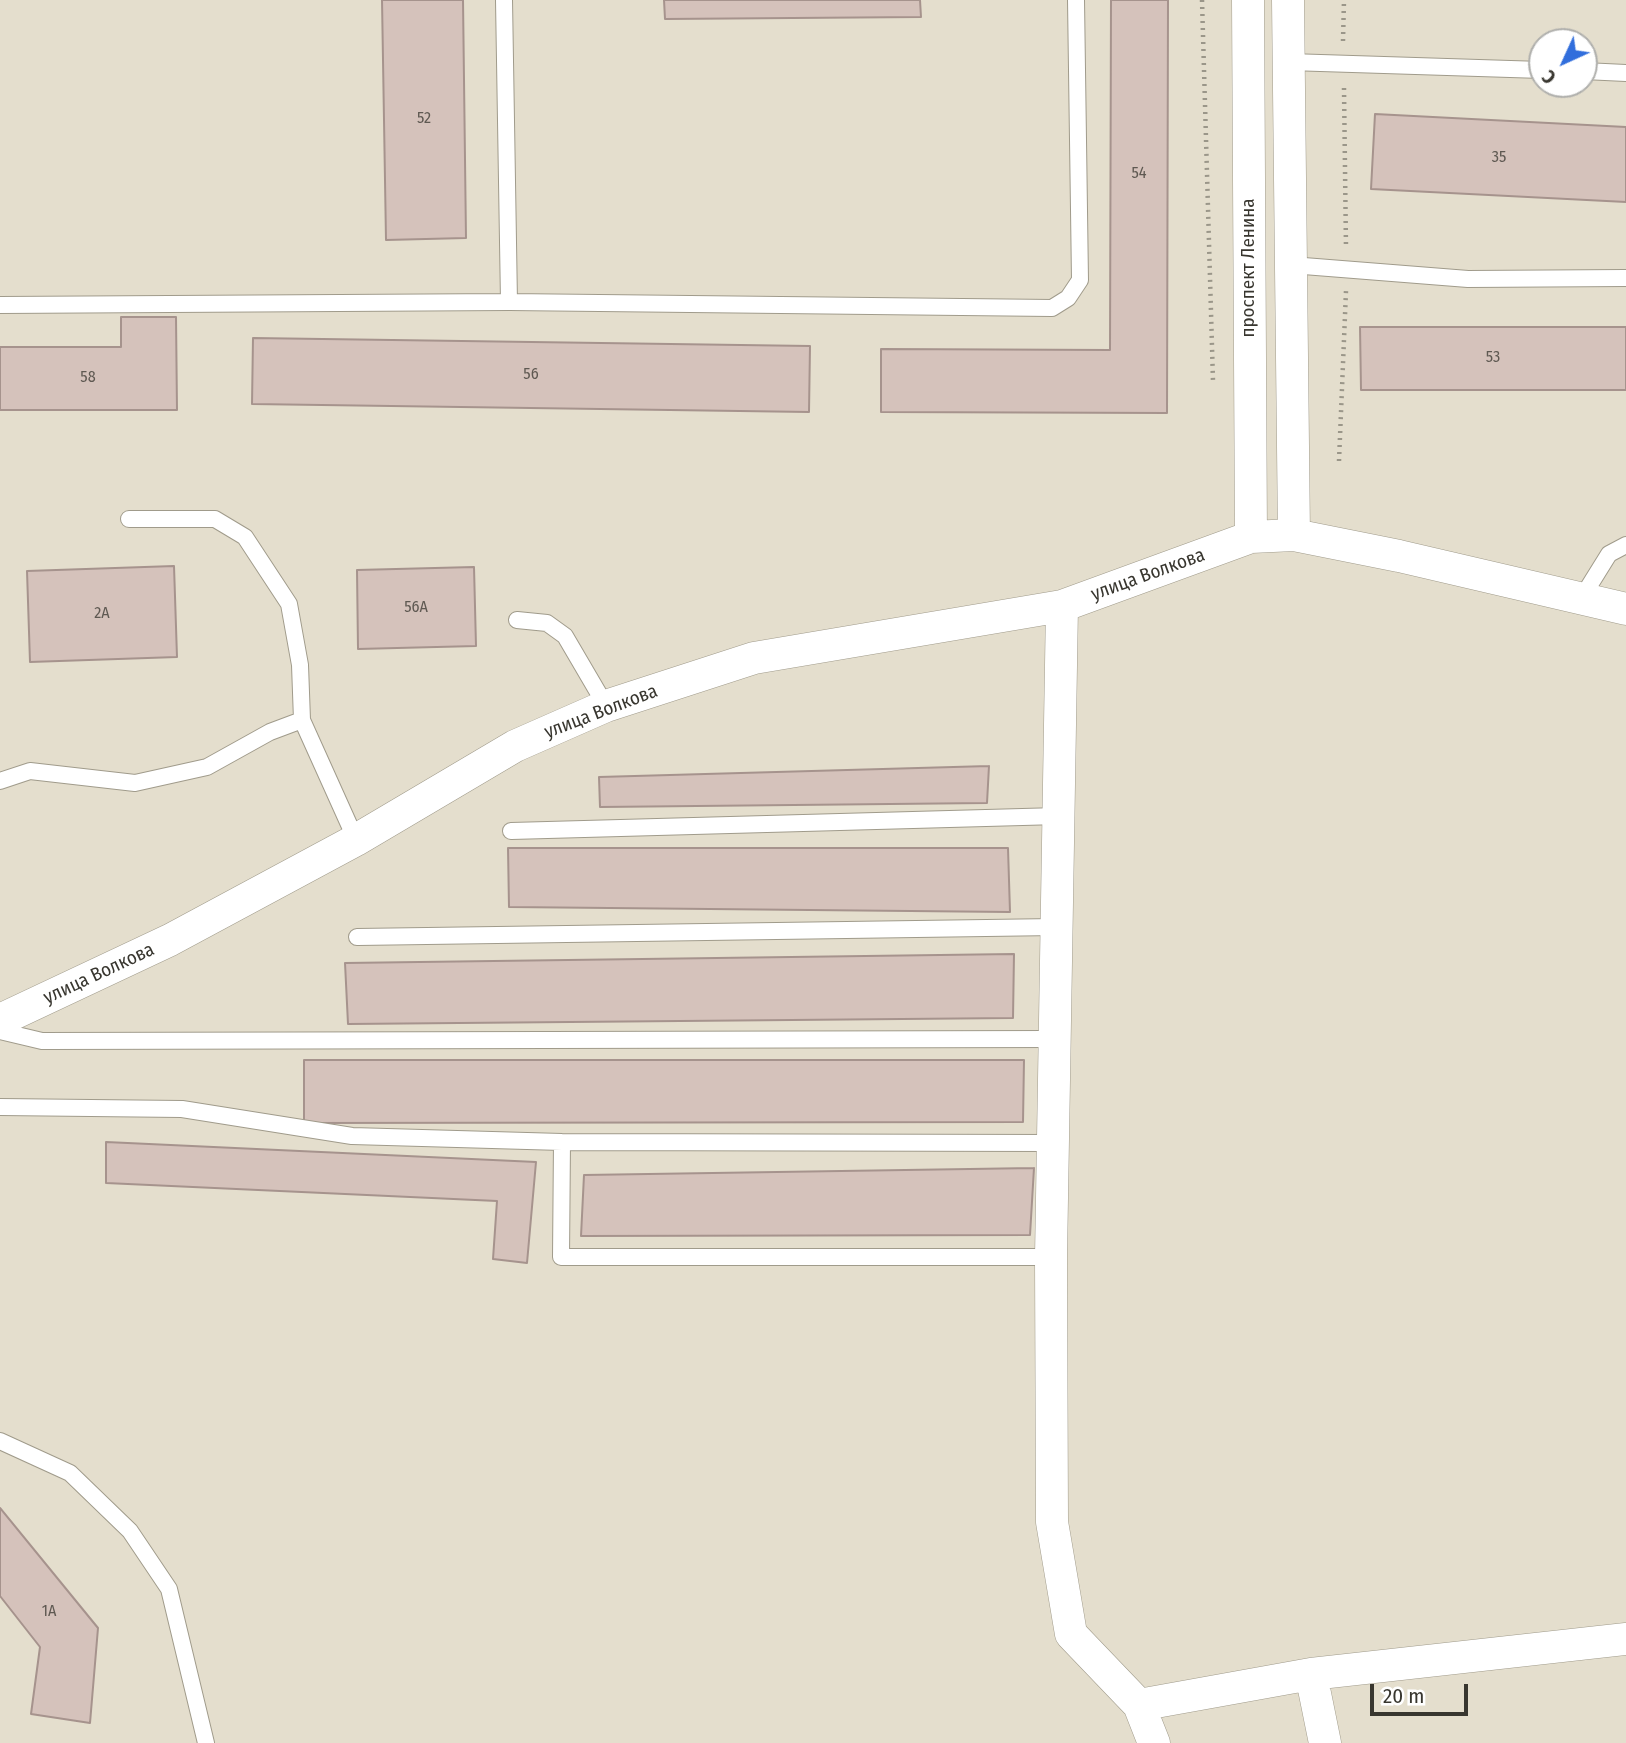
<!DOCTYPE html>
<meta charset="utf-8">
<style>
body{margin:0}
#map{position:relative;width:1626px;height:1743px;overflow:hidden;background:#e4decd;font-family:"Fira Sans Condensed",sans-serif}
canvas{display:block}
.north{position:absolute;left:1528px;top:28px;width:70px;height:70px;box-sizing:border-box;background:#fff;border:2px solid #afafac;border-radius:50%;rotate:225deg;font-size:19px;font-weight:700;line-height:28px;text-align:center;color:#38362f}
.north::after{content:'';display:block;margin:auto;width:24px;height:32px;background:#316edc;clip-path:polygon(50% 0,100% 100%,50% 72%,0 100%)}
.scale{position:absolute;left:1370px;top:1684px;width:98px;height:32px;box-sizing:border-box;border:4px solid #38362f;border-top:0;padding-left:9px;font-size:21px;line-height:24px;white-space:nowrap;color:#38362f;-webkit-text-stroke:5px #fff;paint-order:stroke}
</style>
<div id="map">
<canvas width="1626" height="1743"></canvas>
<div class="north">С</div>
<div class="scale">20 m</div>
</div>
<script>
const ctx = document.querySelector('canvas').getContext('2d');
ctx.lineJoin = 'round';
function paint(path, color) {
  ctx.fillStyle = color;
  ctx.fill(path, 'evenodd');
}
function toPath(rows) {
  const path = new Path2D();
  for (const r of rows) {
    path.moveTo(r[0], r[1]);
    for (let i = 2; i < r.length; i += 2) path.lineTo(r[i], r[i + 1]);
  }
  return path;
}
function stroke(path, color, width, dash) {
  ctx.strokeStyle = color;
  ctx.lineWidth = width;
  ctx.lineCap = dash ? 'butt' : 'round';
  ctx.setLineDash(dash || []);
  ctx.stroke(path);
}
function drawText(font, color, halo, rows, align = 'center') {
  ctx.font = font + ' "Fira Sans Condensed",sans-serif';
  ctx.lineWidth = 5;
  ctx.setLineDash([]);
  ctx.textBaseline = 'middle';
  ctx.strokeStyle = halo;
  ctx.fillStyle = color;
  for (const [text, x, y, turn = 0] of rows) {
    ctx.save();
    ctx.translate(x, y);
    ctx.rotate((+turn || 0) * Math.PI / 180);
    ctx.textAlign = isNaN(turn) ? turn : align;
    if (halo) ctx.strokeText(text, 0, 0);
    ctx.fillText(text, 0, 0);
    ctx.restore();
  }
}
const building = toPath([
 [382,0,463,0,466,238,386,240,382,0],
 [664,0,920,0,921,17,665,19,664,0],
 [1111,0,1168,0,1167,413,881,412,881,349,1110,350,1111,0],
 [1375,114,1626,127,1626,202,1371,189,1375,114],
 [121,317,176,317,177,410,0,410,0,347,121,347,121,317],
 [1360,327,1626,327,1626,390,1361,390,1360,327],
 [253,338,810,346,809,412,252,404,253,338],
 [174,566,177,657,30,662,27,571,174,566],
 [474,567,476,646,358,649,357,570,474,567],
 [989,766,987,803,600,807,599,777,989,766],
 [508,848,1008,848,1010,912,509,907,508,848],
 [1014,954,1013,1018,348,1024,345,963,1014,954],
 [304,1060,1024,1060,1023,1122,304,1123,304,1060],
 [106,1142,536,1162,527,1263,493,1259,497,1201,106,1183,106,1142],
 [1034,1168,1030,1235,581,1236,584,1175,1034,1168],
 [0,1508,98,1628,90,1723,31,1714,40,1647,0,1596,0,1508]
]);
const path = toPath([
 [1202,0,1213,381],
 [1343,41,1344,0],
 [1344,88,1346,248],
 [1339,461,1346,291]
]);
const service = toPath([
 [504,0,509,302],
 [1289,62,1542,70],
 [1584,71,1626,73],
 [1291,265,1468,279,1626,278],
 [0,305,509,302,1052,308,1068,298,1080,280,1076,0],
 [129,519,215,519,245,537,289,604,300,665,302,720],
 [1581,599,1609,554,1626,545],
 [517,620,547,623,565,636,606,706],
 [0,781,30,771,135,783,207,767,270,732,302,720,356,840],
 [511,831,1059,816],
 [357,937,1056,927],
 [0,1031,42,1041,1054,1039],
 [0,1107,182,1109,352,1136,562,1142,1053,1143],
 [562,1142,561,1257,1051,1257],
 [0,1441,70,1473,130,1531,169,1589,206,1743]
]);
const minor = toPath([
 [1248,0,1251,537],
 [1288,0,1294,535],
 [1062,606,1051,1257,1052,1522,1071,1634,1139,1705,1154,1743],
 [0,1020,170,940,356,840,515,746,606,706,754,658,1062,606,1251,537,1294,535,1399,556,1626,609],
 [1311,1674,1325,1743],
 [1139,1705,1311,1674,1626,1639]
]);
const numberNames = [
 ["52",424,119],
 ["35",1499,158],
 ["54",1139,174],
 ["53",1493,358],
 ["56",531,375],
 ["58",88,378],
 ["56А",416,608],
 ["2А",102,614],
 ["1А",49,1612]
];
const streetNames = [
 ["проспект Ленина",1249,268,-90],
 ["улица Волкова",1148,575,-20],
 ["улица Волкова",601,712,-21],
 ["улица Волкова",99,974,-25]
];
paint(building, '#d5c2bb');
stroke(building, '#a6938d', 2);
stroke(service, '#a09b8b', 18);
stroke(minor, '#a09b8b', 33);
stroke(path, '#9a9689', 4.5, [2, 5]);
stroke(service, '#fff', 16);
stroke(minor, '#fff', 32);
drawText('16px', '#5f5952', null, numberNames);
drawText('19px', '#38362f', '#fff', streetNames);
</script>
